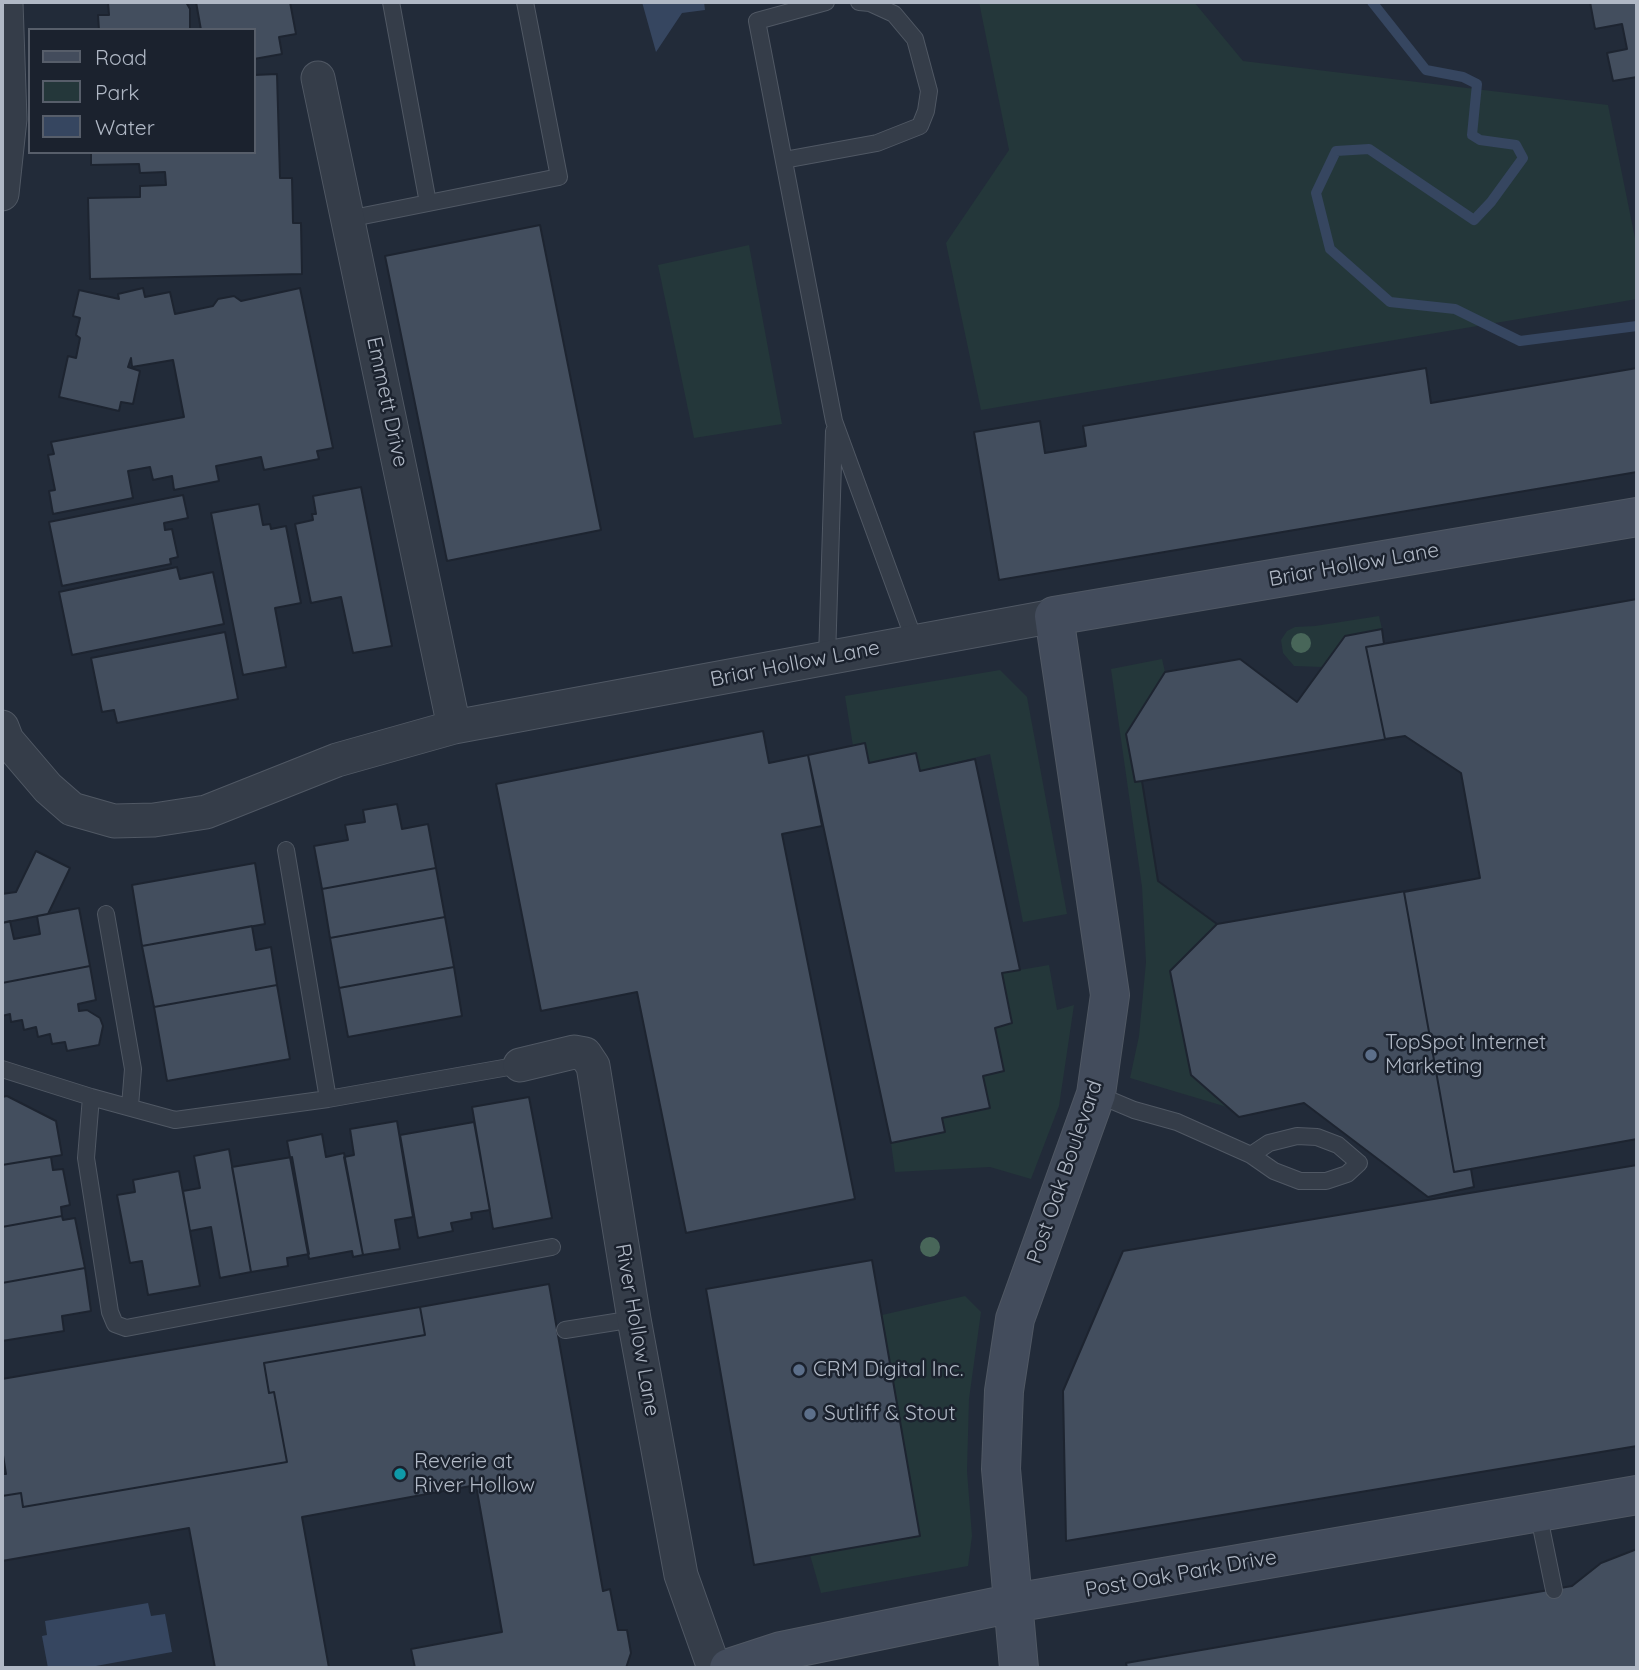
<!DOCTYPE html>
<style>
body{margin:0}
#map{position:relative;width:1639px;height:1670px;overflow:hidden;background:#222b39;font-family:Quicksand,sans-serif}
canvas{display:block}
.frame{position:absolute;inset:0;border:4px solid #b0b8c5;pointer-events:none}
.legend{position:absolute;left:28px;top:28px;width:228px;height:126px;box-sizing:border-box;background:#1b222e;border:2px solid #575e6a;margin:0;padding:9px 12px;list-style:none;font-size:21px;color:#b0b8c5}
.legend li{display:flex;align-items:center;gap:14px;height:35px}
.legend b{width:35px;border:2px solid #575e6a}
</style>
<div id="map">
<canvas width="1639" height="1670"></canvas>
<div class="frame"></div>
<ul class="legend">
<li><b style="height:9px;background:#434c5c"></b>Road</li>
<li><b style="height:19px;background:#24373a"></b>Park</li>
<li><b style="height:19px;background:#364660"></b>Water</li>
</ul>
</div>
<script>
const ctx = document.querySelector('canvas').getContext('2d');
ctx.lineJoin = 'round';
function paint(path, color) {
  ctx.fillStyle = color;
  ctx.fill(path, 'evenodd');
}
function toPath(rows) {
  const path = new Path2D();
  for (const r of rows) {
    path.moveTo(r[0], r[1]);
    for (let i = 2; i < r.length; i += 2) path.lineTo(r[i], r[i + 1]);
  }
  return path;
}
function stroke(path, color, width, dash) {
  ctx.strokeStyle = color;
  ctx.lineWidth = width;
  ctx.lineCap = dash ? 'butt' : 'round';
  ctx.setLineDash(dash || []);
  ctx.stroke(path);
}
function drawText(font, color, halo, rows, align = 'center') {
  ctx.font = font + ' Quicksand,sans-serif';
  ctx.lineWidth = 5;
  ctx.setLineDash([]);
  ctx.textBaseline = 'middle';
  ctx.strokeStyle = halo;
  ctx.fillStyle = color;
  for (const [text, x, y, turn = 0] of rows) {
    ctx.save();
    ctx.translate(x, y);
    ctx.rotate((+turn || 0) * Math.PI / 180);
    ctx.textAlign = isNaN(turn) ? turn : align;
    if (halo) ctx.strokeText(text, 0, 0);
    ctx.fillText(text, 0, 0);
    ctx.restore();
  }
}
const green = toPath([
 [979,2,1194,2,1243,61,1608,105,1637,248,1637,299,981,410,946,243,1009,150],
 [749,245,782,424,694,438,658,265],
 [1379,616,1382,629,1345,636,1322,667,1294,666,1283,653,1281,640,1287,631,1295,627,1315,626],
 [1162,659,1165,672,1126,734,1135,781,1142,781,1158,881,1217,924,1170,972,1191,1075,1227,1107,1130,1078,1139,1036,1146,962,1142,887,1111,669],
 [1000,670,1027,697,1067,914,1023,922,990,754,920,771,916,753,869,763,865,743,853,746,845,696],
 [1049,965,1057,1010,1074,1005,1059,1106,1031,1179,990,1167,895,1172,891,1143,944,1132,942,1118,990,1108,983,1076,1004,1071,995,1028,1012,1023,1002,973],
 [965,1296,981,1312,969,1399,967,1471,972,1536,968,1566,821,1593,810,1555,920,1536,882,1315]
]);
const water = toPath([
 [642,2,704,2,705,10,682,13,656,52],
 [148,1603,151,1616,165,1614,172,1652,85,1668,48,1668,42,1636,47,1635,45,1621]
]);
const stream = toPath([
 [1372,2,1426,70,1463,77,1477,84,1472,135,1480,140,1516,145,1523,158,1491,202,1474,220,1369,149,1336,151,1316,193,1330,249,1390,302,1455,309,1520,341,1637,326]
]);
const building = toPath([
 [108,2,186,2,190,9,190,30,99,30,98,15,109,15,108,2],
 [196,2,290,2,296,34,279,37,282,54,254,59,254,30,201,30,196,2],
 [1590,2,1637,2,1637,77,1613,81,1607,53,1627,49,1622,24,1595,29,1590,2],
 [277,74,280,178,292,178,293,223,301,223,302,274,90,279,88,198,140,197,140,186,166,185,165,172,140,173,139,164,91,165,91,152,254,152,254,75,277,74],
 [540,225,601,530,447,561,385,256,540,225],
 [143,288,145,297,170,292,175,314,213,306,218,299,234,296,241,301,300,288,333,448,317,451,319,459,264,470,261,457,216,466,219,481,174,490,172,476,153,480,150,467,128,471,133,498,53,514,49,491,55,490,48,455,54,454,51,442,184,417,173,360,132,367,131,358,128,367,140,371,133,404,121,402,119,411,59,397,68,356,76,358,80,338,76,335,80,318,73,316,79,290,119,299,118,294,143,288],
 [1426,368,1431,403,1637,368,1637,472,999,580,974,432,1040,421,1045,453,1086,446,1083,426,1426,368],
 [361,487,392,646,353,653,341,597,311,603,295,524,313,520,312,514,316,514,313,496,361,487],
 [183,495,188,518,164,523,165,530,172,529,178,557,170,559,171,564,62,586,49,522,183,495],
 [259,504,263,525,270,524,271,529,286,526,301,603,275,608,286,667,243,675,211,513,259,504],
 [177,567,180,579,213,572,224,624,72,655,59,592,177,567],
 [1637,599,1637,1139,1454,1172,1404,892,1480,878,1461,773,1405,736,1385,739,1366,647,1637,599],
 [1382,629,1384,644,1366,647,1385,739,1405,736,1461,773,1480,878,1404,892,1454,1172,1471,1169,1474,1187,1428,1197,1304,1103,1239,1117,1191,1075,1170,971,1217,924,1158,881,1142,781,1135,782,1126,734,1165,672,1240,659,1297,702,1345,636,1382,629],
 [225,632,238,699,117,723,114,710,102,712,91,658,225,632],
 [763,731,769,763,808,755,822,826,782,834,855,1199,686,1233,637,992,541,1011,496,784,763,731],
 [1405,736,1461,773,1480,878,1217,924,1158,881,1142,781,1405,736],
 [865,743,869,763,916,753,920,771,975,759,1020,970,1002,973,1012,1023,995,1028,1004,1071,983,1076,990,1108,942,1118,945,1132,891,1143,808,755,865,743],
 [397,804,402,829,428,824,436,868,322,889,314,846,348,840,345,825,365,822,363,810,397,804],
 [36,851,70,868,48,914,2,923,2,894,16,892,36,851],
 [255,863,265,924,142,946,132,885,255,863],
 [436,868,445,917,330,938,322,889,436,868],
 [79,908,90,966,2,983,2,923,10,921,14,939,40,934,37,916,79,908],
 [445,917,454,967,339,988,330,938,445,917],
 [252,926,256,950,271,947,277,985,154,1007,142,946,252,926],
 [90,966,96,1000,78,1004,79,1011,87,1010,100,1018,103,1026,99,1045,67,1051,65,1042,52,1044,50,1034,38,1037,36,1027,24,1030,22,1020,11,1022,10,1014,2,1016,2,983,90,966],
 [454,967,462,1016,348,1037,339,988,454,967],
 [277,985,290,1059,167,1081,154,1007,277,985],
 [7,1096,56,1121,62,1155,2,1165,2,1097,7,1096],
 [529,1097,552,1218,493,1229,472,1107,529,1097],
 [397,1121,413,1217,395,1220,400,1249,363,1255,344,1157,354,1155,350,1129,397,1121],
 [474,1122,490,1210,471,1213,472,1219,451,1223,453,1231,418,1238,400,1135,474,1122],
 [322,1134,326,1157,344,1153,363,1255,353,1257,352,1251,309,1259,287,1141,322,1134],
 [229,1149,251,1272,220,1278,211,1227,190,1231,183,1191,200,1188,194,1156,229,1149],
 [51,1157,53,1170,63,1169,70,1205,61,1207,62,1216,2,1227,2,1165,51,1157],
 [292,1157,309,1254,287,1258,288,1266,251,1272,232,1167,292,1157],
 [1637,1165,1637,1446,1066,1541,1063,1391,1123,1251,1637,1165],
 [179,1171,200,1286,148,1295,142,1261,130,1263,117,1195,135,1192,133,1180,179,1171],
 [62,1216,63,1220,75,1218,85,1268,2,1283,2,1227,62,1216],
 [872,1260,920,1536,754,1565,706,1289,872,1260],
 [85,1268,91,1311,62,1316,64,1331,2,1341,2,1283,85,1268],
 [549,1284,603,1591,610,1589,618,1630,627,1630,631,1653,626,1668,415,1668,411,1649,502,1632,476,1485,302,1517,329,1668,215,1668,189,1528,2,1561,2,1496,21,1493,23,1507,287,1462,274,1392,269,1393,264,1363,425,1335,420,1307,549,1284],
 [420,1307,425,1335,264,1363,269,1393,274,1392,287,1462,23,1507,21,1493,2,1496,2,1474,6,1474,2,1449,2,1379,420,1307],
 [1637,1549,1637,1668,1127,1668,1126,1663,1572,1586,1601,1563,1637,1549]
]);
const lane = toPath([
 [391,2,428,203],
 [826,2,757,21,834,421,915,642],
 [784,160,877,143,920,126,926,111,929,91,915,39,894,14,870,3,859,2],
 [348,219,559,177,525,2],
 [827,658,834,431],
 [286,850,328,1099],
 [106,914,133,1069,130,1106],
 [2,1069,91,1097,175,1120,328,1099,520,1065],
 [1096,1094,1134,1110,1177,1122,1251,1155,1274,1171,1300,1181,1326,1181,1347,1174,1359,1163,1338,1145,1317,1137,1297,1136,1269,1143,1251,1155],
 [91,1097,86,1158,110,1312,115,1324,126,1328,552,1247],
 [565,1330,634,1319],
 [1538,1512,1554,1590]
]);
const street = toPath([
 [318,78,454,727],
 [2,194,10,119,6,2],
 [2,727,7,740,48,788,72,809,114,821,154,820,206,812,337,760,454,727,1054,616],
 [520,1065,574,1052,585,1054,593,1066,634,1319,681,1575,714,1668]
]);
const secondary = toPath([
 [729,1668,781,1651,1014,1603,1637,1495],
 [1019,1668,1001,1469,1004,1391,1015,1319,1096,1094,1110,995,1054,616,1637,517]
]);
const trees = [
 [1301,643],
 [930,1247]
];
const markers = [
 [1371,1055,7,"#5c6f8a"],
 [799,1370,7,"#5c6f8a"],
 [810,1414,7,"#5c6f8a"],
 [400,1474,7,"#0f9aa8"]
];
const streetNames = [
 ["Emmett Drive",387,402,78],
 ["Briar Hollow Lane",1354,565,-10],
 ["Briar Hollow Lane",795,664,-11],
 ["Post Oak Boulevard",1065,1172,-71],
 ["River Hollow Lane",637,1330,80],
 ["Post Oak Park Drive",1181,1574,-10]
];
const poiNames = [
 ["TopSpot Internet",1385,1043],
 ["Marketing",1385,1067],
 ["CRM Digital Inc.",813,1370],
 ["Sutliff & Stout",824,1414],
 ["Reverie at",414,1462],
 ["River Hollow",414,1486]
];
paint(green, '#24373a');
paint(water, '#364660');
stroke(stream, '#364660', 10);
paint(building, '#434e5e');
stroke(building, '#1d2430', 2);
stroke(lane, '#505864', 18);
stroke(street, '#505864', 35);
stroke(secondary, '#505864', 40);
stroke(lane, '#353d49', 16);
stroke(street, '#353d49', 33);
stroke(secondary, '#434c5c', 38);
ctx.fillStyle = '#486659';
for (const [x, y] of trees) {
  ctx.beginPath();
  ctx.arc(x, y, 10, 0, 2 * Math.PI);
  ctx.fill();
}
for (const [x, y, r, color] of markers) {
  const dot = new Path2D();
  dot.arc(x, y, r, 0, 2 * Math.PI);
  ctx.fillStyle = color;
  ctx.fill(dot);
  stroke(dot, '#1b222e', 2.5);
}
drawText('21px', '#b0b8c5', '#1b222e', streetNames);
drawText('21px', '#b0b8c5', '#1b222e', poiNames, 'left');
</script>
